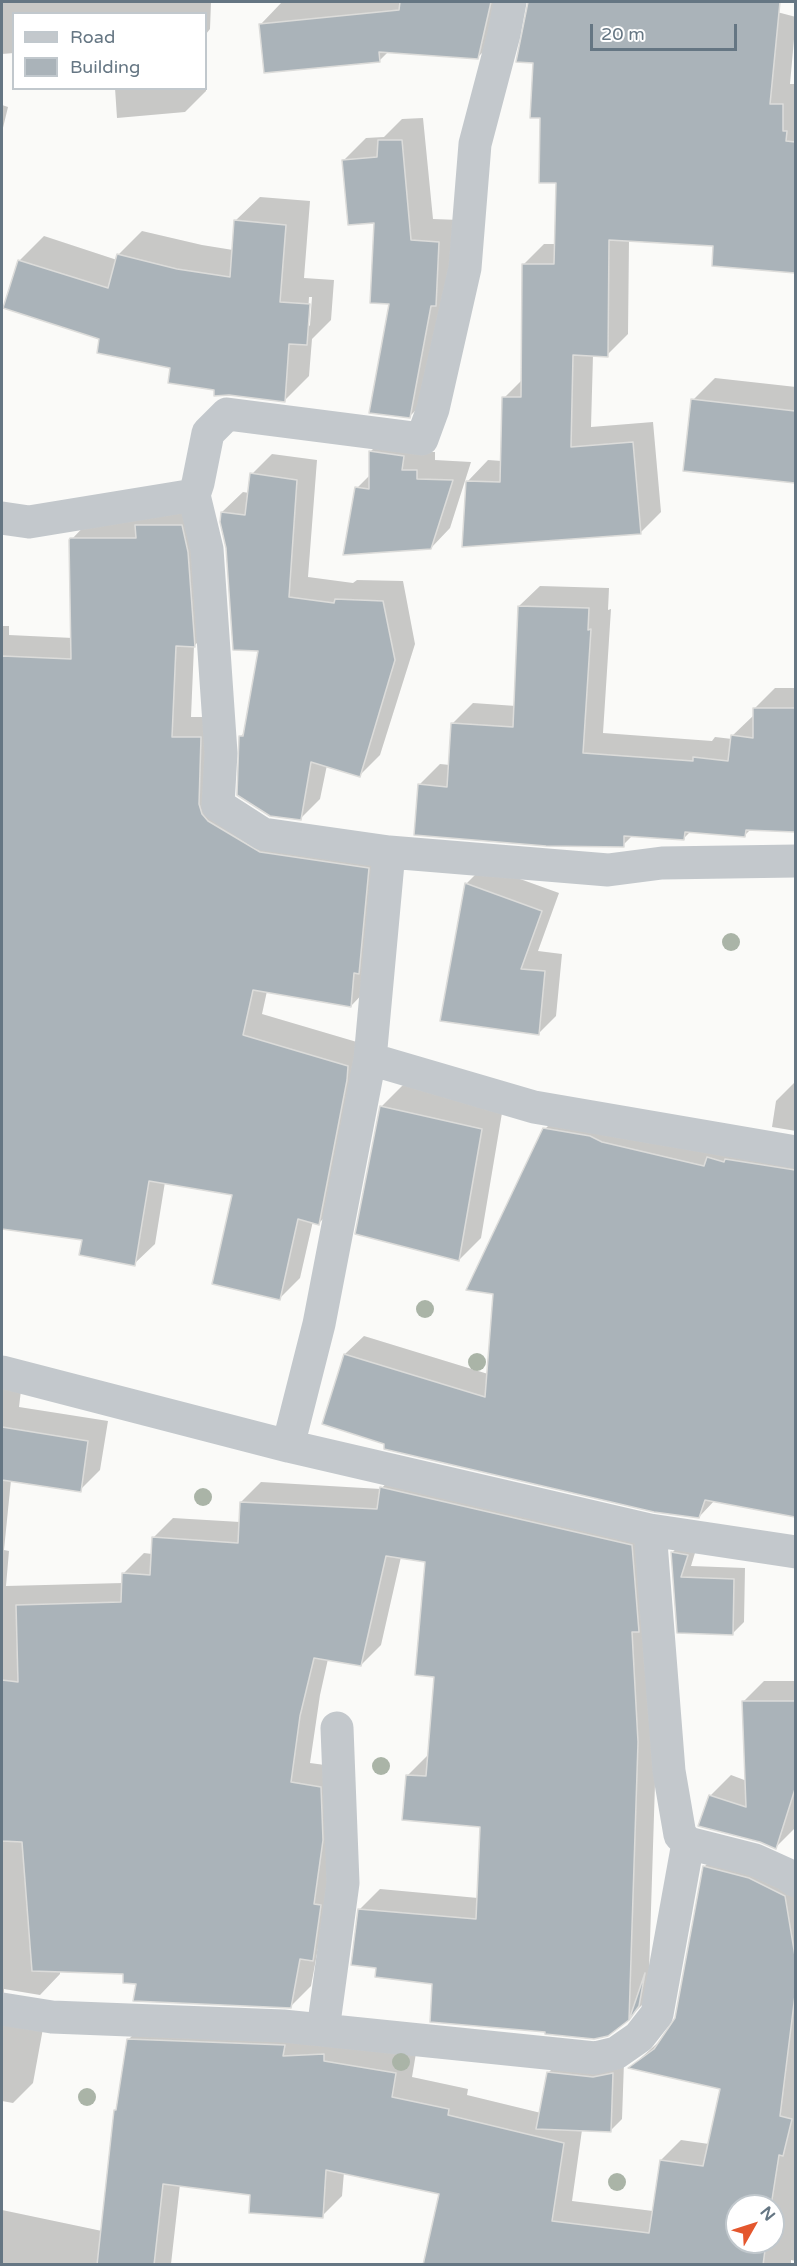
<!DOCTYPE html>
<style>
body{margin:0}
#map{position:relative;width:797px;height:2266px;overflow:hidden;background:#fafaf8;font-family:"Varela Round",sans-serif}
canvas{display:block}
.frame{position:absolute;inset:0;border:3px solid #657683;pointer-events:none}
.legend{position:absolute;left:12px;top:12px;width:195px;height:78px;box-sizing:border-box;background:#fff;border:2px solid #c1c8cd;margin:0;padding:8px 10px;list-style:none;font-size:18px;color:#657683}
.legend li{display:flex;align-items:center;gap:12px;height:30px}
.legend b{width:30px;border:2px solid #c1c8cd}
.north{position:absolute;left:725px;top:2194px;width:60px;height:60px;box-sizing:border-box;background:#fff;border:2px solid #c1c8cd;border-radius:50%;rotate:51deg;font-size:16px;font-weight:700;line-height:24px;text-align:center;color:#657683}
.north::after{content:'';display:block;margin:auto;width:21px;height:27px;background:#e4572e;clip-path:polygon(50% 0,100% 100%,50% 72%,0 100%)}
.scale{position:absolute;left:590px;top:24px;width:147px;height:27px;box-sizing:border-box;border:3px solid #657683;border-top:0;padding-left:8px;font-size:18px;line-height:21px;white-space:nowrap;color:#657683;-webkit-text-stroke:4px #fff;paint-order:stroke}
</style>
<div id="map">
<canvas width="797" height="2266"></canvas>
<div class="frame"></div>
<ul class="legend">
<li><b style="height:8px;background:#c3c8cc"></b>Road</li>
<li><b style="height:16px;background:#aab3b9"></b>Building</li>
</ul>
<div class="north">N</div>
<div class="scale">20 m</div>
</div>
<script>
const ctx = document.querySelector('canvas').getContext('2d');
ctx.lineJoin = 'round';
function paint(path, color) {
  ctx.fillStyle = color;
  ctx.fill(path, 'evenodd');
}
function toPath(rows) {
  const path = new Path2D();
  for (const r of rows) {
    path.moveTo(r[0], r[1]);
    for (let i = 2; i < r.length; i += 2) path.lineTo(r[i], r[i + 1]);
  }
  return path;
}
function stroke(path, color, width, dash) {
  ctx.strokeStyle = color;
  ctx.lineWidth = width;
  ctx.lineCap = dash ? 'butt' : 'round';
  ctx.setLineDash(dash || []);
  ctx.stroke(path);
}
const shadow = toPath([
 [2,2,211,2,210,29,206,34,206,14,14,14,14,53,2,54],
 [282,2,506,2,498,37,477,58,388,52,379,61,261,24],
 [530,2,739,2,796,17,790,84,796,84,796,252,778,270,715,245,629,240,628,334,607,355,593,355,591,427,653,422,661,512,640,533,468,481,488,460,502,461,504,398,523,379,524,264,544,244,556,244,557,181,541,117],
 [206,81,206,91,185,112,117,118,115,88,206,88],
 [2,105,8,107,2,132],
 [423,118,433,219,460,220,431,395,409,417,376,221,344,160,366,138,384,137,402,119],
 [260,197,310,201,304,278,334,280,331,320,312,339,309,376,285,400,216,389,172,367,101,338,19,261,44,236,117,260,118,255,142,231,202,245,233,250,235,221],
 [309,297,312,297,310,325,307,329],
 [715,378,796,387,796,482,685,469,693,400],
 [389,433,420,452,435,452,435,460,471,462,450,528,431,548,357,488,371,474,370,452],
 [272,454,317,460,308,577,353,583,357,580,403,581,415,644,380,755,360,775,327,765,320,799,300,819,240,737,245,732,260,650,227,547,222,512,243,492,249,493,252,474],
 [202,505,215,625,194,646,191,717,221,717,221,794,281,833,388,848,371,985,351,1006,267,991,262,1014,367,1045,339,1203,319,1223,313,1221,300,1278,280,1298,233,1193,165,1182,155,1244,134,1264,84,1239,2,1227,2,908,12,864,2,862,2,626,9,626,9,635,73,638,72,539,92,518],
 [540,586,609,588,608,610,611,609,603,733,712,741,715,737,732,739,732,736,754,715,754,709,775,688,796,688,796,830,751,829,745,835,691,831,684,838,633,835,623,845,420,784,440,764,450,765,453,723,473,703,516,706,519,606],
 [484,866,559,893,538,951,562,954,556,1016,538,1034,466,884],
 [795,1082,796,1131,772,1127,776,1101],
 [403,1085,503,1107,481,1238,459,1260,381,1107],
 [564,1110,796,1149,796,1515,715,1500,699,1517,386,1443,345,1354,364,1336,488,1374,545,1129],
 [2,1380,22,1382,19,1407,108,1421,100,1470,80,1490,11,1480,4,1550,9,1551,6,1586,123,1583,124,1573,144,1553,152,1554,153,1538,173,1518,240,1522,241,1502,261,1482,381,1489,401,1467,652,1525,657,1721,649,1972,646,2001,625,2022,546,2031,433,1982,378,1966,360,1909,380,1889,478,1898,482,1825,408,1775,428,1755,436,1676,427,1561,401,1557,381,1645,361,1665,328,1659,320,1695,310,1763,340,1767,342,1819,311,1986,291,2006,138,1982,125,1972,60,1970,60,1974,40,1995,4,1989,4,1995,46,2012,33,2083,13,2103,2,2101],
 [683,1541,698,1543,691,1566,745,1568,744,1622,732,1634,678,1632,672,1553],
 [764,1681,796,1681,796,1827,776,1847,710,1796,731,1775,747,1781,744,1701],
 [724,1847,796,1871,796,2261,791,2260,791,2264,424,2264,441,2192,344,2172,342,2196,322,2216,252,2194,180,2184,171,2264,2,2264,2,2210,102,2231,129,2039,149,2019,416,2053,412,2077,468,2089,467,2095,541,2113,548,2073,560,2061,624,2062,622,2119,610,2131,582,2130,572,2201,653,2211,661,2160,681,2140,709,2144,721,2088,631,2067,663,2038,677,2018,704,1867],
 [737,2206,773,2206,773,2242,737,2242]
]);
const building = toPath([
 [400,2,491,2,478,59,379,52,380,62,264,73,259,24,399,10,400,2],
 [528,2,780,2,770,104,783,104,783,131,787,131,786,141,795,142,795,273,712,266,713,246,609,240,608,357,573,355,571,447,633,442,641,534,462,547,466,481,500,482,502,397,521,397,522,264,554,264,556,183,539,183,540,118,530,118,533,63,516,62,528,2],
 [378,140,402,140,411,240,439,242,436,306,431,306,410,418,369,413,389,304,370,303,374,223,348,225,342,160,377,157,378,140],
 [234,220,286,225,280,302,310,304,307,345,289,344,285,402,229,395,214,396,214,390,168,383,170,368,97,353,99,339,3,308,18,260,108,288,117,254,177,269,230,277,234,220],
 [691,399,795,411,795,483,683,471,691,399],
 [369,451,404,456,402,470,417,470,417,479,453,480,431,549,343,555,355,487,369,489,369,451],
 [250,473,297,480,289,597,334,603,335,599,383,601,395,660,360,777,311,762,301,820,270,816,237,795,239,736,243,736,258,651,233,650,226,548,220,522,221,512,245,515,250,473],
 [135,525,182,525,188,552,195,647,176,646,172,737,201,737,199,804,202,814,208,821,260,852,369,868,359,974,354,973,351,1007,253,990,243,1035,348,1066,347,1080,319,1225,298,1219,280,1300,212,1284,232,1195,149,1181,135,1266,79,1255,82,1240,2,1229,2,656,71,659,69,540,70,538,136,538,135,525],
 [518,606,589,608,588,630,591,629,583,753,693,761,693,757,728,761,731,735,753,738,753,708,795,708,795,832,746,830,745,837,685,832,684,840,624,836,624,847,546,846,414,835,418,784,447,787,451,723,513,727,518,606],
 [465,883,542,911,521,969,545,971,539,1035,440,1021,465,883],
 [380,1106,482,1129,459,1261,355,1234,380,1106],
 [543,1128,590,1136,602,1142,704,1166,707,1157,724,1162,725,1159,795,1170,795,1517,705,1500,699,1518,654,1512,384,1449,384,1444,322,1424,344,1354,485,1397,493,1294,466,1290,543,1128],
 [2,1427,88,1441,81,1492,2,1480,2,1427],
 [380,1487,632,1545,639,1632,632,1632,638,1742,629,2020,608,2036,594,2039,545,2034,545,2032,430,2022,432,1984,375,1977,376,1968,351,1965,358,1909,476,1919,480,1827,402,1820,406,1775,426,1776,434,1677,415,1675,425,1562,386,1556,361,1666,314,1658,300,1716,291,1782,321,1787,323,1840,314,1904,321,1905,313,1961,300,1959,291,2008,133,2001,136,1984,123,1983,123,1974,32,1971,22,1842,2,1841,2,1680,18,1682,16,1605,121,1602,122,1573,150,1575,152,1537,238,1543,240,1502,377,1509,380,1487],
 [671,1552,688,1555,681,1577,734,1579,733,1635,677,1633,671,1552],
 [742,1701,795,1701,795,1789,776,1849,760,1842,698,1826,709,1795,746,1807,742,1701],
 [703,1866,749,1878,785,1896,795,1956,795,1995,780,2116,792,2119,783,2156,779,2155,771,2206,737,2206,737,2242,766,2242,763,2265,423,2265,439,2194,326,2170,323,2218,249,2213,250,2195,163,2184,154,2265,97,2265,114,2110,116,2110,127,2039,285,2045,283,2056,324,2054,324,2061,396,2073,392,2097,449,2109,448,2115,564,2143,552,2221,649,2233,660,2160,703,2166,720,2089,628,2068,654,2049,675,2018,703,1866],
 [645,1973,639,2006,629,2020,645,1973],
 [547,2072,593,2077,613,2073,611,2132,536,2129,547,2072]
]);
const minor = toPath([
 [194,495,207,549,221,753,218,805,263,834,389,852,370,1059,319,1324,288,1446],
 [2,518,29,522,194,495,198,483,208,433,227,414,422,439,433,409,465,268,475,144,504,34,510,2],
 [389,852,608,870,662,863,796,861],
 [370,1059,534,1107,796,1152],
 [2,1372,288,1446,650,1530,796,1552],
 [650,1530,669,1771,680,1835,688,1843,755,1860,786,1874,796,1881],
 [2,2009,52,2017,283,2026,595,2058,616,2053,639,2037,657,2014,688,1843],
 [323,2030,343,1883,337,1728]
]);
const trees = [
 [731,942],
 [425,1309],
 [477,1362],
 [203,1497],
 [381,1766],
 [401,2062],
 [87,2097],
 [617,2182]
];
paint(shadow, '#0003');
paint(building, '#aab3b9');
stroke(building, '#dcdcda', 1.5);
stroke(minor, '#c3c8cc', 33);
ctx.fillStyle = '#aab4a7';
for (const [x, y] of trees) {
  ctx.beginPath();
  ctx.arc(x, y, 9, 0, 2 * Math.PI);
  ctx.fill();
}
</script>
